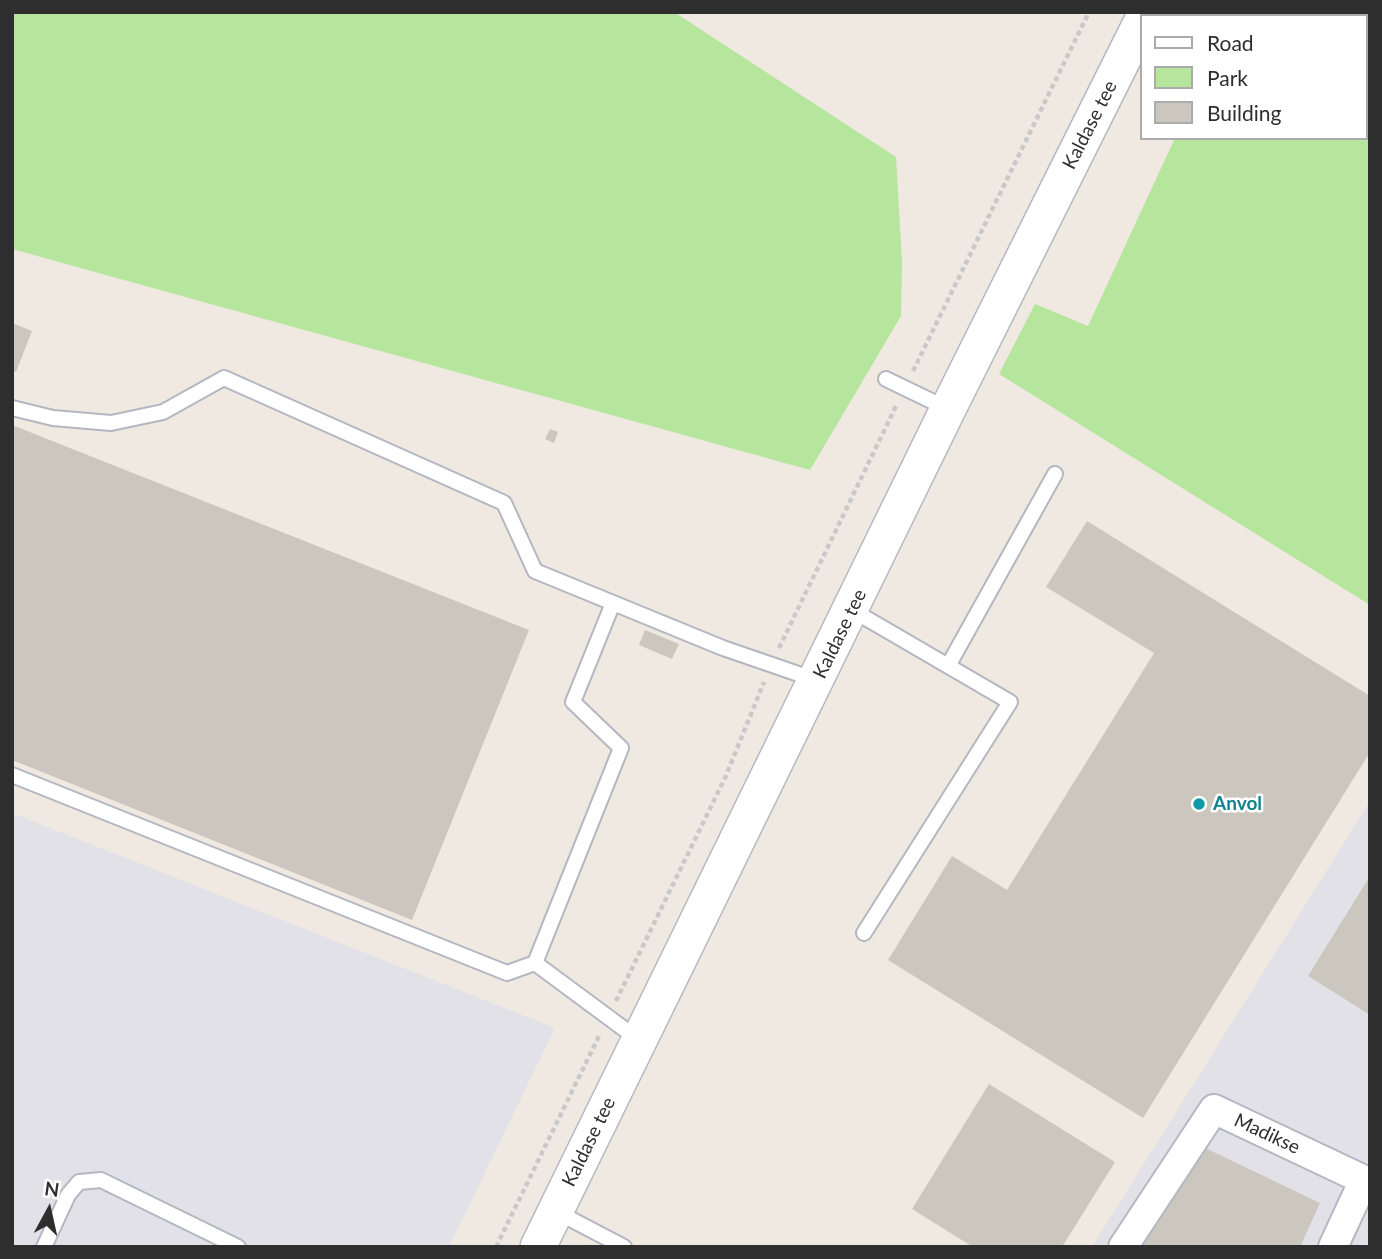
<!DOCTYPE html>
<style>
body{margin:0}
#map{position:relative;width:1382px;height:1259px;overflow:hidden;background:#efe9e1;font-family:Lato,sans-serif}
canvas{display:block}
.frame{position:absolute;inset:0;border:14px solid #2e2e2e;pointer-events:none}
.legend{position:absolute;left:1140px;top:14px;width:228px;height:126px;box-sizing:border-box;background:#fff;border:2px solid #ababab;margin:0;padding:9px 12px;list-style:none;font-size:21px;color:#2e2e2e}
.legend li{display:flex;align-items:center;gap:14px;height:35px}
.legend b{width:35px;border:2px solid #ababab}
.north{position:absolute;left:14px;top:1175px;width:70px;height:70px;-webkit-text-stroke:5px #fff;paint-order:stroke;rotate:8deg;font-size:19px;font-weight:700;line-height:28px;text-align:center;color:#2e2e2e}
.north::after{content:'';display:block;margin:auto;width:24px;height:32px;background:#2e2e2e;clip-path:polygon(50% 0,100% 100%,50% 72%,0 100%)}
</style>
<div id="map">
<canvas width="1382" height="1259"></canvas>
<div class="frame"></div>
<ul class="legend">
<li><b style="height:9px;background:#fff"></b>Road</li>
<li><b style="height:19px;background:#b6e59e"></b>Park</li>
<li><b style="height:19px;background:#cbc7bf"></b>Building</li>
</ul>
<div class="north">N</div>
</div>
<script>
const ctx = document.querySelector('canvas').getContext('2d');
ctx.lineJoin = 'round';
function paint(path, color) {
  ctx.fillStyle = color;
  ctx.fill(path, 'evenodd');
}
function toPath(rows) {
  const path = new Path2D();
  for (const r of rows) {
    path.moveTo(r[0], r[1]);
    for (let i = 2; i < r.length; i += 2) path.lineTo(r[i], r[i + 1]);
  }
  return path;
}
function stroke(path, color, width, dash) {
  ctx.strokeStyle = color;
  ctx.lineWidth = width;
  ctx.lineCap = dash ? 'butt' : 'round';
  ctx.setLineDash(dash || []);
  ctx.stroke(path);
}
function drawText(font, color, halo, rows, align = 'center') {
  ctx.font = font + ' Lato,sans-serif';
  ctx.lineWidth = 5;
  ctx.setLineDash([]);
  ctx.textBaseline = 'middle';
  ctx.strokeStyle = halo;
  ctx.fillStyle = color;
  for (const [text, x, y, turn = 0] of rows) {
    ctx.save();
    ctx.translate(x, y);
    ctx.rotate((+turn || 0) * Math.PI / 180);
    ctx.textAlign = isNaN(turn) ? turn : align;
    if (halo) ctx.strokeText(text, 0, 0);
    ctx.fillText(text, 0, 0);
    ctx.restore();
  }
}
const industrial = toPath([
 [1370,801,1370,1247,1092,1247,1198,1077],
 [12,813,555,1028,449,1247,12,1247]
]);
const green = toPath([
 [12,12,674,12,896,157,902,261,901,316,810,470,12,249],
 [1233,12,1370,12,1370,605,999,374,1035,304,1088,326,1175,138,1366,138,1366,16,1232,16]
]);
const building = toPath([
 [12,323,32,331,16,372,12,370],
 [12,425,529,630,412,920,12,760],
 [550,429,558,432,554,443,545,439],
 [1087,521,1370,696,1370,752,1143,1118,888,960,952,856,1007,890,1154,653,1046,587],
 [645,630,679,644,672,659,639,645],
 [1370,876,1370,1015,1308,976],
 [989,1084,1115,1162,1062,1247,973,1247,912,1209],
 [1201,1146,1320,1203,1300,1247,1138,1247]
]);
const path = toPath([
 [913,371,1089,12],
 [779,648,897,404],
 [616,1001,725,778,764,682],
 [496,1247,600,1034]
]);
const service = toPath([
 [886,379,948,409],
 [12,408,53,418,111,423,163,412,224,378,504,503,535,571,723,648,816,680],
 [852,610,1010,702,864,933],
 [948,666,1055,474],
 [12,775,507,973,535,963,639,1040],
 [535,963,621,748,573,702,613,603],
 [557,1212,624,1247],
 [44,1247,68,1195,79,1182,101,1180,238,1247]
]);
const minor = toPath([
 [1123,1247,1214,1109,1364,1180,1333,1247]
]);
const tertiary = toPath([
 [538,1247,948,409,1142,21]
]);
const markers = [
 [1199,804,7,"#0f9aa8"]
];
const streetNames = [
 ["Kaldase tee",1090,125,-63],
 ["Kaldase tee",840,634,-64],
 ["Madikse",1267,1134,25],
 ["Kaldase tee",589,1142,-64]
];
const cultureNames = [
 ["Anvol",1213,804]
];
paint(industrial, '#e3e1e8');
paint(green, '#b6e59e');
paint(building, '#cbc7bf');
stroke(service, '#b4b7c1', 18);
stroke(minor, '#b4b7c1', 32);
stroke(tertiary, '#b4b7c1', 38);
stroke(path, '#c9c9c9', 4.5, [5, 3.5]);
stroke(service, '#fff', 14);
stroke(minor, '#fff', 28);
stroke(tertiary, '#fff', 35);
for (const [x, y, r, color] of markers) {
  const dot = new Path2D();
  dot.arc(x, y, r, 0, 2 * Math.PI);
  ctx.fillStyle = color;
  ctx.fill(dot);
  stroke(dot, '#fff', 2.5);
}
drawText('19px', '#2e2e2e', '#fff', streetNames);
drawText('bold 19px', '#0d838f', '#fff', cultureNames, 'left');
</script>
